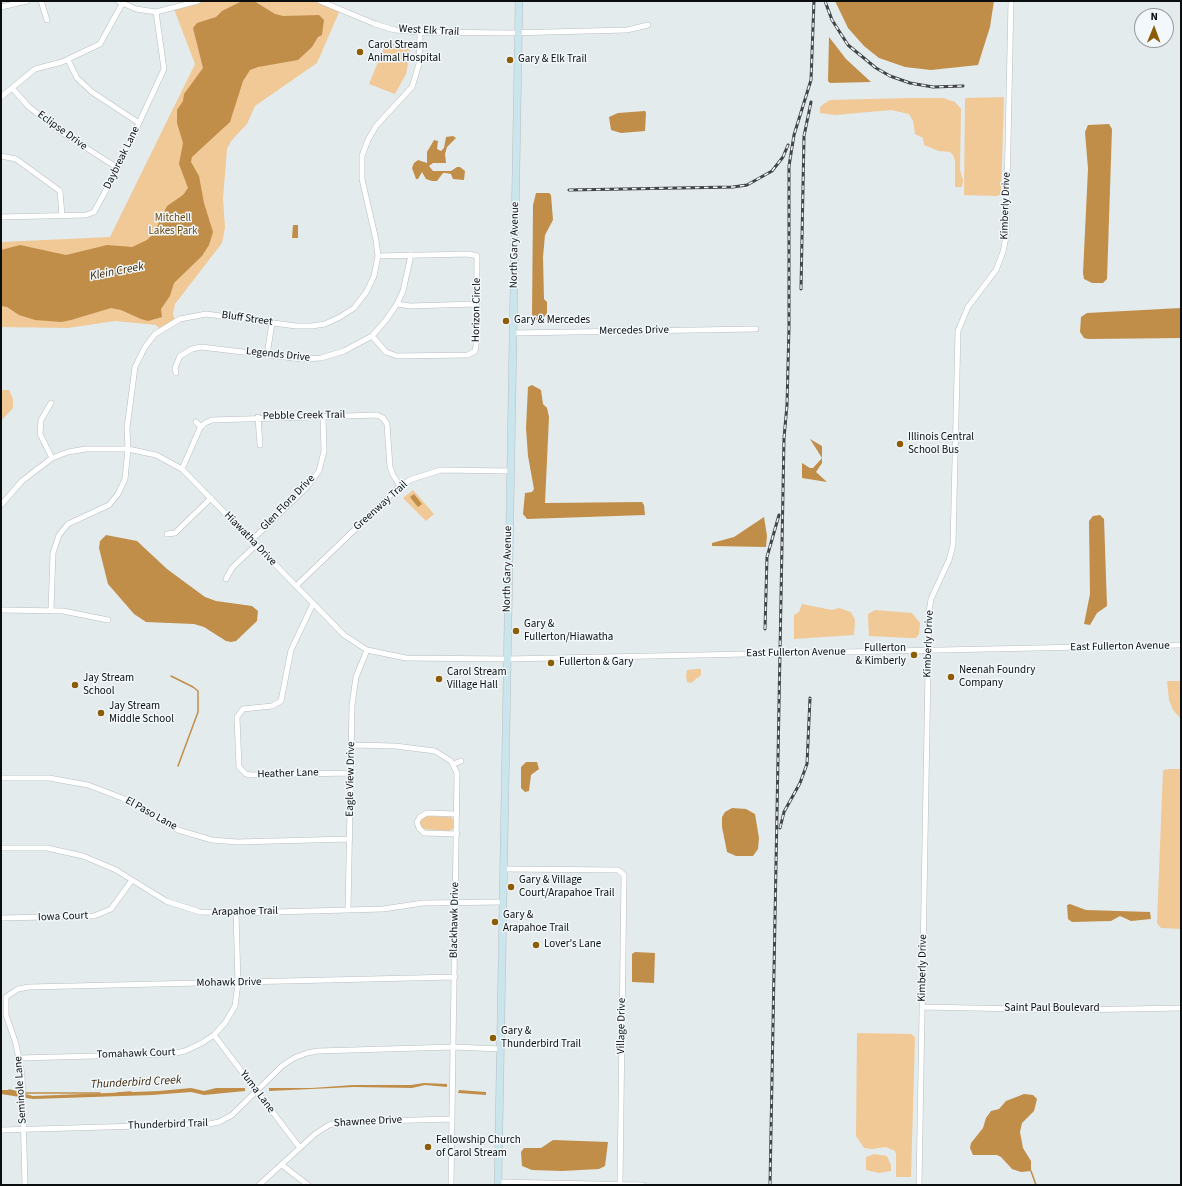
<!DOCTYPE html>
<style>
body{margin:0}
#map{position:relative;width:1182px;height:1186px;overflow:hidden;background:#e4ebed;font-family:"Source Sans 3",sans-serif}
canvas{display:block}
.frame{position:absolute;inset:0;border:2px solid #0b0e0e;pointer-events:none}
.north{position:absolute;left:1134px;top:8px;width:40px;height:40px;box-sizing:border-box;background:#f2f8fb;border:1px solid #969a9c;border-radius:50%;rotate:1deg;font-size:11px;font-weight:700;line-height:16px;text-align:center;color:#0b0e0e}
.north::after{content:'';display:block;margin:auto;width:14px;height:18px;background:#8c5d05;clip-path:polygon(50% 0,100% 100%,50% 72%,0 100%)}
</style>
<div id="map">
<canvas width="1182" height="1186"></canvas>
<div class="frame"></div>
<div class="north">N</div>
</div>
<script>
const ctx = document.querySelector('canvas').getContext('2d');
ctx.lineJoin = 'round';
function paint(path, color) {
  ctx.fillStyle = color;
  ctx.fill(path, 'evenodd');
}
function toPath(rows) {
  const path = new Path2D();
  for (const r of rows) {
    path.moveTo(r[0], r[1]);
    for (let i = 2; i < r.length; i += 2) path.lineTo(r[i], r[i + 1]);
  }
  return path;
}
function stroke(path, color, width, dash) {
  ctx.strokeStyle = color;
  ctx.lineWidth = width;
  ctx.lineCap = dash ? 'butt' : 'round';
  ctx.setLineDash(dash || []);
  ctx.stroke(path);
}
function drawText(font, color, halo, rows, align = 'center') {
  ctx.font = font + ' "Source Sans 3",sans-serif';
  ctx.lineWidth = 3;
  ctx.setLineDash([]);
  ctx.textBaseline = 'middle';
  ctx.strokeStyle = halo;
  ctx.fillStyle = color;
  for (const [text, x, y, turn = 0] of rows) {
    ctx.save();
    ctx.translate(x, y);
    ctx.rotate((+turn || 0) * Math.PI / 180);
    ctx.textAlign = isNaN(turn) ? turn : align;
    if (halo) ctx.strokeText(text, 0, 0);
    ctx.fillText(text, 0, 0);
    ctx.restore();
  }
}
const green = toPath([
 [198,1,320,1,340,10,317,63,255,106,247,124,231,141,227,149,223,198,225,228,222,243,175,304,173,314,176,323,162,331,156,325,115,321,68,328,1,327,1,242,110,237,195,64,174,9],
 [394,44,402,46,410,50,410,53,406,74,395,94,369,84,385,45],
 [1004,97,1001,194,997,196,964,195,965,98],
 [908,98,943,98,955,102,961,109,960,170,963,180,962,187,955,187,955,161,953,155,950,152,939,151,924,145,923,138,915,134,913,121,909,114,891,110,835,115,820,113,820,108,822,105,830,100],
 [1,390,9,390,13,399,13,408,1,421],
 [413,490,434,514,426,521,403,498],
 [802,604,832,610,839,608,851,612,855,620,854,635,794,639,794,615,799,612],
 [875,610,912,613,920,623,919,634,916,638,910,638,869,636,868,617,868,614],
 [696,669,701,669,701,675,691,683,687,682,686,675,687,670],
 [1167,681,1181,681,1181,719,1173,710,1169,700],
 [1170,769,1181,769,1181,929,1161,928,1157,923,1163,770],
 [425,816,451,817,454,821,454,828,449,831,423,829,419,823],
 [857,1033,911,1034,915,1037,911,1177,896,1177,896,1154,895,1151,886,1147,872,1149,864,1148,856,1136],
 [874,1154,887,1156,891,1165,891,1171,879,1173,866,1170,866,1157]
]);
const water = toPath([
 [242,1,254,1,275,14,283,16,319,15,324,20,322,35,318,37,312,47,298,60,258,67,250,70,243,81,230,122,192,157,191,162,199,176,204,203,213,232,209,245,202,256,174,283,170,296,161,309,162,317,148,321,141,319,121,310,111,308,71,320,61,322,35,320,19,315,7,307,1,306,1,250,20,245,66,255,107,245,132,247,147,240,154,233,167,206,183,195,188,188,179,164,183,143,177,123,177,110,183,101,184,94,203,68,193,28,197,23,216,17,222,11],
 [835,1,994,1,990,27,978,65,931,70,905,67,879,58,864,46,848,28],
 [829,37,846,59,871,82,830,83,828,81],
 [645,111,646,113,645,131,621,133,611,130,609,117,618,113],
 [1109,124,1112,129,1107,279,1103,283,1092,283,1084,279,1083,273,1088,169,1085,132,1088,125],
 [453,136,456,138,447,147,445,154,446,163,433,163,429,166,433,171,451,171,457,167,460,167,465,171,464,180,453,179,451,174,446,173,443,173,437,181,432,181,426,179,422,172,418,179,416,179,412,168,414,163,418,160,427,163,427,152,434,140,438,141,437,149,441,151,444,148,446,137],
 [536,193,549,193,551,195,553,220,545,235,543,257,544,299,547,302,547,313,542,320,535,320,532,314,533,205],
 [293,225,298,225,298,238,292,238],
 [1181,308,1181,338,1088,339,1084,338,1080,332,1081,317,1087,313],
 [532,385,541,390,543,404,547,408,549,417,545,503,642,502,644,505,645,515,527,519,523,514,525,493,532,492,534,489,528,456,526,428,528,387],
 [810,439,822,446,822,463,816,472,827,482,802,478,802,463,810,468,813,468,822,458],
 [414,494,422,504,418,507,410,497],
 [1100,515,1104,519,1107,606,1097,613,1090,625,1084,624,1090,594,1089,521,1093,516],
 [764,517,767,536,766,547,712,546,712,543,734,537],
 [106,535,137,541,167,569,205,597,216,601,252,606,258,611,257,621,236,641,231,642,226,641,204,627,194,624,146,622,134,614,108,584,99,548,100,541],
 [526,762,537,762,539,769,531,775,529,791,525,792,521,788,521,767],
 [732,808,746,809,755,814,759,838,758,849,753,856,736,856,727,852,722,827,722,817,725,812],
 [1070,904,1086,910,1150,912,1151,919,1131,921,1120,916,1111,921,1072,922,1068,919,1067,905],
 [635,952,655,953,654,983,632,982,632,954],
 [424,1083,447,1084,447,1087,425,1085,412,1088,354,1087,269,1091,269,1088,312,1088,353,1085,411,1085],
 [191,1088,204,1091,216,1088,245,1088,245,1091,204,1095,191,1092,152,1095,33,1099,1,1094,1,1090,10,1090,33,1096,159,1091],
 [459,1090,486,1092,486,1095,458,1093],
 [1024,1094,1033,1095,1037,1099,1034,1111,1022,1123,1020,1132,1023,1148,1031,1161,1031,1171,1021,1172,1012,1169,1001,1157,997,1155,973,1155,970,1148,971,1143,983,1128,986,1118,991,1111,999,1109,1006,1101],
 [553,1140,608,1142,605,1166,599,1169,562,1171,532,1170,522,1166,521,1152,524,1148,541,1148]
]);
const stream = toPath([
 [171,676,193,687,198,691,198,712,178,766],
 [9,1090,18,1092],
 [26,1093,100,1093],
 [117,1093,131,1092],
 [1031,1171,1036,1185]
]);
const street = toPath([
 [41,1,47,20],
 [118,1,136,9,156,12,198,1],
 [320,1,375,24,395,30,420,32,510,33,627,30,648,25],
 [1,7,27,1],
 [68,60,77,78,92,92,139,123],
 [12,88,29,107,64,134,118,168],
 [1,97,35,69,62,62,100,44,122,4],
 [1,156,16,159,60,191,62,216],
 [1,217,86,215,94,212,118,168,164,69,156,12],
 [397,304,410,306,476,304],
 [513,333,756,329],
 [372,336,386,352,397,356,468,355,475,351,476,346,477,256,469,254,378,256],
 [267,355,272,323],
 [176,373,175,368,180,356,192,349,201,347,302,359,321,358,344,351,372,336,386,320,397,304,403,291,411,255],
 [51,403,41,420,40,434,52,458],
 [258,417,260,445],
 [196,422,201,427],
 [182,469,200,428,205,423,212,420,377,415,383,418,387,424,390,467,393,475,400,486],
 [1,505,22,481,52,458,68,452,86,449,128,449,156,455,182,469,344,635,367,650,406,658,507,659,1181,645],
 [167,534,175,533,211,498],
 [252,540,306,488,319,471,324,451,323,416],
 [226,579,232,568,256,545],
 [296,586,400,486,412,479,441,470,510,471],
 [313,604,291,650,281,701,272,706,243,709,237,717,239,767,246,774,251,775,351,773],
 [1,610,63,611,108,620],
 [51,610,53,553,59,535,68,524,109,505,118,494,125,479,128,449,127,428,135,367,145,347,155,334,180,319,206,314,296,326,312,326,325,324,340,317,354,308,367,291,374,276,378,256,376,240,362,179,362,156,368,140,376,126,412,87,419,64,420,32],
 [351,745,395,746,435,751,451,761,457,773,451,1185],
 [454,764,461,761],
 [1,778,49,778,88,785,122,798,178,830,212,840,237,842,350,839],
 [457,834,424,833,419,828,417,822,420,817,427,813,457,814],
 [1,848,47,848,83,856,116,870,166,901,200,912,236,913,348,910,383,909,423,903,503,902],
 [503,869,618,870,624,875,620,1184],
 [348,910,352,705,356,677,367,650],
 [1,918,94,916,111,909,132,880],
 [6,997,18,989,29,987,455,977],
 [6,997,6,1015,16,1044,22,1075,25,1185],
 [922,1007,1073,1010,1181,1008],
 [214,1035,300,1148],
 [19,1058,171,1054,185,1051,202,1043,214,1035,225,1023,235,1006,238,983,236,913],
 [1,1130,209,1124,219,1122,232,1115,282,1066,294,1058,307,1053,318,1051,454,1047,500,1049],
 [282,1165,308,1185],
 [498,1182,643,1185],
 [259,1185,315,1134,329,1125,342,1122,452,1119],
 [919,1185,929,612,931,599,949,560,953,545,958,331,968,307,996,270,1003,252,1006,237,1011,1]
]);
const secondary = toPath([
 [498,1185,519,1]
]);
const rail = toPath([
 [825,1,832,20,848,45,876,68,890,76,910,83,933,87,963,86],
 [569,190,733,187,747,185,772,171,783,157,788,145],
 [801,289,804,136,811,102],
 [765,629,767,557,779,515],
 [780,828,784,812,800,783,807,764,810,698],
 [770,1185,784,438,787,405,789,327,789,166,794,135,811,80,814,1]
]);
const markers = [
 [360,52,4,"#8c5d05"],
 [510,60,4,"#8c5d05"],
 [506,321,4,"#8c5d05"],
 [900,444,4,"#8c5d05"],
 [516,631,4,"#8c5d05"],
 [914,655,4,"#8c5d05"],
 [551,663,4,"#8c5d05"],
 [951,677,4,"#8c5d05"],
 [439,679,4,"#8c5d05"],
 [75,685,4,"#8c5d05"],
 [101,713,4,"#8c5d05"],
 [511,887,4,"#8c5d05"],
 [495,922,4,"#8c5d05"],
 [536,945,4,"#8c5d05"],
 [493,1038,4,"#8c5d05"],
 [428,1147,4,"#8c5d05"]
];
const streetNames = [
 ["West Elk Trail",429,31,3],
 ["Eclipse Drive",62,131,36],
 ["Daybreak Lane",122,158,-64],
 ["Kimberly Drive",1006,206,-88],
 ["North Gary Avenue",515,245,-89],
 ["Horizon Circle",477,310,-89],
 ["Bluff Street",247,319,8],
 ["Mercedes Drive",634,331,-1],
 ["Legends Drive",278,355,6],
 ["Pebble Creek Trail",304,416,-1],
 ["Glen Flora Drive",288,503,-46],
 ["Greenway Trail",381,506,-42],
 ["Hiawatha Drive",250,539,46],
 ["North Gary Avenue",508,569,-89],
 ["Kimberly Drive",929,644,-88],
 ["East Fullerton Avenue",1120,647,-1],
 ["East Fullerton Avenue",796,653,-1],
 ["Heather Lane",288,774,-2],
 ["Eagle View Drive",351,779,-89],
 ["El Paso Lane",151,814,29],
 ["Arapahoe Trail",245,912,-1],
 ["Iowa Court",63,917,-2],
 ["Blackhawk Drive",455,920,-89],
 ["Kimberly Drive",923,968,-89],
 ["Mohawk Drive",229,983,-1],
 ["Saint Paul Boulevard",1052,1009],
 ["Village Drive",622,1026,-89],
 ["Tomahawk Court",136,1054,-2],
 ["Seminole Lane",21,1090,-94],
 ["Yuma Lane",257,1092,53],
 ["Shawnee Drive",368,1122,-3],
 ["Thunderbird Trail",168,1125,-2]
];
const poiNames = [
 ["Carol Stream",368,46],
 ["Animal Hospital",368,59],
 ["Gary & Elk Trail",518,60],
 ["Gary & Mercedes",514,321],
 ["Illinois Central",908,438],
 ["School Bus",908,451],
 ["Gary &",524,625],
 ["Fullerton/Hiawatha",524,638],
 ["Fullerton",906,649,"right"],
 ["& Kimberly",906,662,"right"],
 ["Fullerton & Gary",559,663],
 ["Neenah Foundry",959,671],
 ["Company",959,684],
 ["Carol Stream",447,673],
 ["Village Hall",447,686],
 ["Jay Stream",83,679],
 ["School",83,692],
 ["Jay Stream",109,707],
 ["Middle School",109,720],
 ["Gary & Village",519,881],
 ["Court/Arapahoe Trail",519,894],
 ["Gary &",503,916],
 ["Arapahoe Trail",503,929],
 ["Lover's Lane",544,945],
 ["Gary &",501,1032],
 ["Thunderbird Trail",501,1045],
 ["Fellowship Church",436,1141],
 ["of Carol Stream",436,1154]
];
const parkNames = [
 ["Mitchell",173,219],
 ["Lakes Park",173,232]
];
const waterNames = [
 ["Klein Creek",117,272,-11],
 ["Thunderbird Creek",136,1083,-3]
];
paint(green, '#f0c997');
paint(water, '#c08e49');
stroke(stream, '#c08e49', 1.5);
stroke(street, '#b7bec0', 6);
stroke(secondary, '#b7bec0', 8);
stroke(street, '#fff', 5);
stroke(secondary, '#cae5ec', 7);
stroke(rail, '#414546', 3);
stroke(rail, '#f2f8fb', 1.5, [4.5]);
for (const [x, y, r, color] of markers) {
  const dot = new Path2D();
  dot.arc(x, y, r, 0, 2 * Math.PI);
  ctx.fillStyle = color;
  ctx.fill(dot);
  stroke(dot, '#f2f8fb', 1.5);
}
drawText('11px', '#0b0e0e', '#f2f8fb', streetNames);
drawText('11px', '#0b0e0e', '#f2f8fb', poiNames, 'left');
drawText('11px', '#694711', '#f2f8fb', parkNames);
drawText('italic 12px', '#3e2909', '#f2f8fb', waterNames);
</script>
